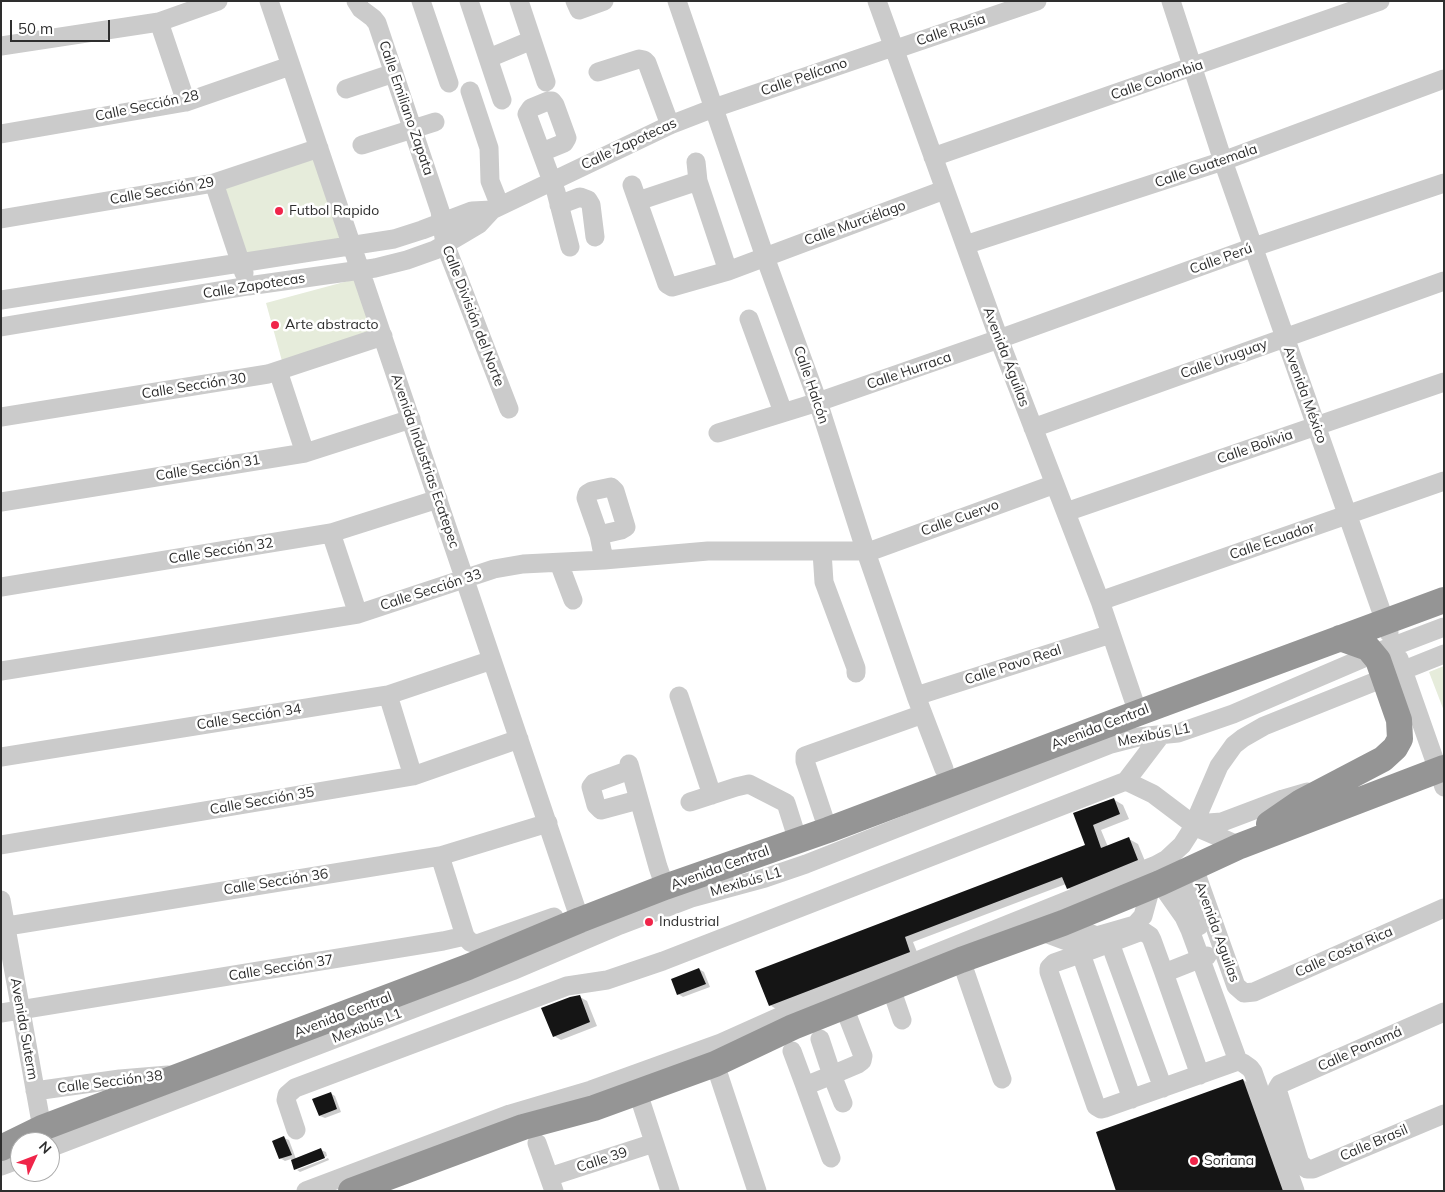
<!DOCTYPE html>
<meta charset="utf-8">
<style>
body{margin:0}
#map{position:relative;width:1445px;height:1192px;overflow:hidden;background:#fff;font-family:Mulish,sans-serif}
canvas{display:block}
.frame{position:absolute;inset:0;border:2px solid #2e2e2e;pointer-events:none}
.north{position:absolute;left:10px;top:1132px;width:50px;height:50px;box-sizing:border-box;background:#fff;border:1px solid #ababab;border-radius:50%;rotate:47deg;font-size:14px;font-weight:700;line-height:20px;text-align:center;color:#2e2e2e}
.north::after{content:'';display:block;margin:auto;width:18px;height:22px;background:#f0254a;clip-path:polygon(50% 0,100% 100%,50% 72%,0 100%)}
.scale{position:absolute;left:10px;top:20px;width:100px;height:22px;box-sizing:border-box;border:2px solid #2e2e2e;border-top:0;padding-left:6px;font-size:15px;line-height:18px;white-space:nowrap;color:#2e2e2e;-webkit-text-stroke:4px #fff;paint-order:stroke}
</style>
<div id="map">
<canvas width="1445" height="1192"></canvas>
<div class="frame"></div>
<div class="north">N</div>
<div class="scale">50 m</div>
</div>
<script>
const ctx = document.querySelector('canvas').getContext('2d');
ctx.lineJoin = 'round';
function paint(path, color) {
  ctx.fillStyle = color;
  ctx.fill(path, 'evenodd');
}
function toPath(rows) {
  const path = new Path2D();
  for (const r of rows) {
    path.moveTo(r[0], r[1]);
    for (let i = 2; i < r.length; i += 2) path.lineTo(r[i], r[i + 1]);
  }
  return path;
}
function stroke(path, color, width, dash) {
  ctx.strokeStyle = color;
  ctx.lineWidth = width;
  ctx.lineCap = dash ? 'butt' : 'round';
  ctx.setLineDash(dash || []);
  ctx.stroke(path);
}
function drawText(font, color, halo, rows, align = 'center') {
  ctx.font = font + ' Mulish,sans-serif';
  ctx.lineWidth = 5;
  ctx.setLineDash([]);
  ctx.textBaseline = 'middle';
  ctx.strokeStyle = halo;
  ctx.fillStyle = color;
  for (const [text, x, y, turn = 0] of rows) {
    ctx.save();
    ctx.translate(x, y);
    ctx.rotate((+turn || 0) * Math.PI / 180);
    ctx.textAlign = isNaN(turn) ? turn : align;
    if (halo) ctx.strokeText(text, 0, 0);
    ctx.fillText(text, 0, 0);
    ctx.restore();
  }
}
const green = toPath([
 [318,156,345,239,246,256,213,186],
 [359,278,375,335,282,361,266,303],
 [1444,666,1444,711,1429,672]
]);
const shadow = toPath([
 [1113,799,1123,805,1129,819,1101,830,1108,847,1129,839,1138,844,1147,866,1077,893,1068,888,1066,884,913,942,919,957,779,1011,770,1005,1087,845,1075,814],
 [699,969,704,972,710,987,683,997,678,994],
 [580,997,587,1001,597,1026,561,1040,554,1036],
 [1243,1080,1254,1086,1290,1191,1117,1191],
 [330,1093,335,1096,341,1112,325,1118,320,1116],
 [284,1138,289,1140,296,1159,321,1150,326,1152,327,1156,297,1167,297,1170,291,1159,285,1161,280,1158],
 [328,1158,329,1160,300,1172,297,1170]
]);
const building = toPath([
 [1114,798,1120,814,1093,825,1101,848,1129,837,1138,860,1067,889,1062,877,905,937,910,952,769,1006,755,971,1085,845,1073,813],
 [699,968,706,984,677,995,671,979],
 [580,995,590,1022,553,1037,541,1008,570,997],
 [1243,1079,1283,1191,1116,1191,1096,1132],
 [331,1092,337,1109,319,1116,312,1099],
 [284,1136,292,1155,279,1159,272,1141],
 [321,1148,325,1158,294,1170,291,1160]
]);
const minor = toPath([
 [269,1,580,920],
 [356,1,361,9,373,18,377,23,440,211,445,244,509,409],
 [421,1,449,83],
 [469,1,502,100],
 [519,1,546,82],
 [575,1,579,10,604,1],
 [677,1,765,257,818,402,866,552,916,696,944,769],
 [877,1,999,339,1100,601,1138,713],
 [1171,1,1223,161,1389,633],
 [159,22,186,102],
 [1,46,159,22,218,1],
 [489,58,532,40],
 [598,72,639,59,644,60,647,63,670,125],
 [346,89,394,73],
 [470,91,489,148,490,181,500,206],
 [1,134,186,102,290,66],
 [362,145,435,122],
 [542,152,564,143,567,138,555,105,552,101,548,101,531,108,527,114,556,192,570,247],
 [933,157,1380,1],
 [696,162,698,181,728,271],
 [214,183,244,273],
 [632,185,667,284,672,287,728,271,944,190],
 [638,201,698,181],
 [559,205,580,197,588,200,591,205,595,237],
 [1,219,214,183,319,148],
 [965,245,1223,161,1444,79],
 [1,300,394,239,422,230,472,211,492,210],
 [749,319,783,412],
 [1,327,248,286,375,268,407,260,435,250,464,233,479,224,492,210,670,125,714,108,887,49,902,47,1037,1],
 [278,371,305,453],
 [1,417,268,374,383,336],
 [1033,428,1444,281],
 [718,433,818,402,999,339,1254,247,1444,183],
 [1,502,305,453,411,419],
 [1066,512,1444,382],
 [331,533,358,614],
 [599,535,621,530,626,527,615,491,611,487,592,491,587,494,586,498,599,535,604,560],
 [822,552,824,582,856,668,856,673],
 [559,563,573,600],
 [1,587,331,533,438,499],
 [1100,601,1444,481],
 [1399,659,1444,787],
 [1,671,358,614,494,569,523,564,604,560,708,551,871,551,1055,484],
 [388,695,413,776],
 [679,696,712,795],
 [916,696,1111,634],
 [1161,735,1126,781,1153,794,1198,828,1240,846],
 [1,757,388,695,492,660],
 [629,764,658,867,665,887],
 [630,770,594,783,591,787,596,805,601,810,638,800],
 [690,802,736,787,749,784,786,803,798,841],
 [1194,824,1222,822,1283,799,1307,792],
 [828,830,805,761,805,756,923,714],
 [1,845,413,776,519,739],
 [440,856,465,936],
 [1194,868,1236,986,1244,993],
 [1179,874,1199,926],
 [1160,883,1184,917,1190,930,1238,1061],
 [1,900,42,1128],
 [1063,923,1097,936,1135,925,1143,916,1151,887],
 [1,927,440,856,548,823],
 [1040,931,1091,950,1139,932,1144,932,1150,936,1152,940,1164,973,1207,956],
 [1110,943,1163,1088],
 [1091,950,1054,963,1049,968,1049,972,1096,1106,1101,1109,1105,1108,1238,1061,1243,1063,1250,1068,1253,1072,1295,1191],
 [1081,954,1132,1099],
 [961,960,1002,1079],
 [1164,973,1200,1075],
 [891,988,902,1020],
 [1244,993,1254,992,1444,908],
 [1444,1012,1280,1084,1277,1089,1300,1163,1307,1169,1313,1169,1444,1114],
 [1,1013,443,941,465,936,470,942,477,944,554,917],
 [820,1039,832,1075,858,1064,862,1061,863,1056,844,1007],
 [792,1051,805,1086,832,1075,843,1103],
 [715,1064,757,1191],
 [805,1086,831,1158],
 [35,1091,120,1079,168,1075],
 [638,1093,670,1191],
 [296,1130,286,1100,287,1095,295,1088,567,986,607,980,663,961,1126,781],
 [537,1143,554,1191],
 [50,1148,512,971,620,925,691,898,765,878,806,864,1111,744,1138,737,1178,733,1233,714,1373,654,1444,627],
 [1,1166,20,1159],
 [549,1177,654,1143],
 [306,1191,510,1114,591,1090,721,1043,797,1009,1156,865,1167,859,1182,845,1191,831,1219,766,1234,745,1243,738,1264,726,1444,654]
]);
const highway = toPath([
 [1269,824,1301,802,1383,759,1395,748,1400,739,1399,720,1378,660,1368,648,1340,638],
 [1,1148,42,1128,468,967,580,920,665,887,828,830,1138,713,1444,600],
 [351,1191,523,1127,594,1108,715,1064,793,1027,961,960,1063,923,1160,883,1240,846,1444,768]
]);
const markers = [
 [279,211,5,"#f0254a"],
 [275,325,5,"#f0254a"],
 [649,922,5,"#f0254a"],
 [1194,1161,5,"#f0254a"]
];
const streetNames = [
 ["Calle Rusia",951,30,-19],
 ["Calle Pelícano",804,77,-19],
 ["Calle Colombia",1157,80,-19],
 ["Calle Sección 28",147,106,-12],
 ["Calle Emiliano Zapata",406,108,71],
 ["Calle Zapotecas",629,144,-25],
 ["Calle Guatemala",1206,166,-19],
 ["Calle Sección 29",162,191,-10],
 ["Calle Murciélago",855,223,-20],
 ["Calle Perú",1221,259,-20],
 ["Calle Zapotecas",254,286,-9],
 ["Calle División del Norte",473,316,69],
 ["Avenida Águilas",1006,357,69],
 ["Calle Uruguay",1224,359,-20],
 ["Calle Hurraca",909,371,-19],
 ["Calle Halcón",811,385,71],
 ["Calle Sección 30",194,386,-9],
 ["Avenida México",1305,395,70],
 ["Calle Bolivia",1255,447,-19],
 ["Avenida Industrias Ecatepec",425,461,71],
 ["Calle Sección 31",208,468,-9],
 ["Calle Cuervo",960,518,-20],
 ["Calle Ecuador",1272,541,-19],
 ["Calle Sección 32",221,551,-9],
 ["Calle Sección 33",431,590,-18],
 ["Calle Pavo Real",1013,665,-18],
 ["Calle Sección 34",249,717,-9],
 ["Avenida Central",1100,727,-21],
 ["Mexibús L1",1154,735,-11],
 ["Calle Sección 35",262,801,-10],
 ["Avenida Central",720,868,-20],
 ["Calle Sección 36",276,882,-9],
 ["Mexibús L1",746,882,-16],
 ["Avenida Aguilas",1217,932,70],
 ["Calle Costa Rica",1344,952,-24],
 ["Calle Sección 37",281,968,-9],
 ["Avenida Central",343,1015,-21],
 ["Mexibús L1",367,1026,-21],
 ["Avenida Suterm",24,1029,80],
 ["Calle Panamá",1360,1049,-24],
 ["Calle Sección 38",110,1082,-7],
 ["Calle Brasil",1374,1143,-23],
 ["Calle 39",602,1160,-18]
];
const poiNames = [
 ["Futbol Rapido",289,211],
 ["Arte abstracto",285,325],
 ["Industrial",659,922],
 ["Soriana",1204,1161]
];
paint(green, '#e6ecdb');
paint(shadow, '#0003');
paint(building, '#151515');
stroke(minor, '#cbcbcb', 19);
stroke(highway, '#959595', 26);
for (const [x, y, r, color] of markers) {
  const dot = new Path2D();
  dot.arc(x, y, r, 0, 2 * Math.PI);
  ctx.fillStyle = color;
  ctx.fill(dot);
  stroke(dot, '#fff', 2);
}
drawText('14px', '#2e2e2e', '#fff', streetNames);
drawText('14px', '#2e2e2e', '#fff', poiNames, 'left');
</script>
